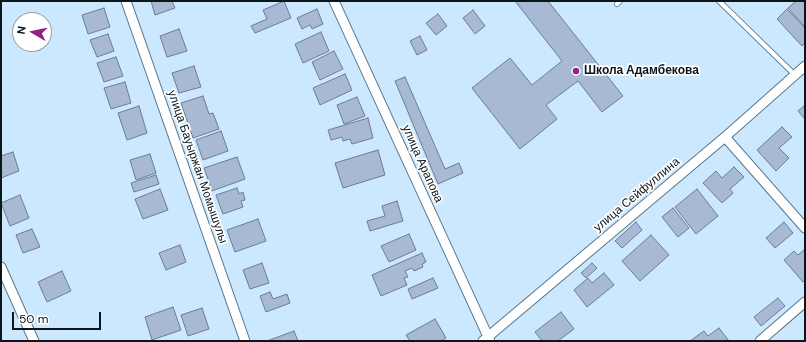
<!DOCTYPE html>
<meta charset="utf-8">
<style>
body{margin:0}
#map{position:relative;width:806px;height:342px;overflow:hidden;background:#cbe8fe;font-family:"DM Sans",sans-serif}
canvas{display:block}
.frame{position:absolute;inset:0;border:2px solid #0a151c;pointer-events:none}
.north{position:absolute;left:12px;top:12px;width:40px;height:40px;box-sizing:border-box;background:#fff;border:1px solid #9da1a4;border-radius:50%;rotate:279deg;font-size:11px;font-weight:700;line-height:16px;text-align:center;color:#0a151c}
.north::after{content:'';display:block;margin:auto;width:14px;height:18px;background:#932282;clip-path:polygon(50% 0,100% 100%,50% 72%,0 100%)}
.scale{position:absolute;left:12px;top:312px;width:89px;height:18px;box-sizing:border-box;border:2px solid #0a151c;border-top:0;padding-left:5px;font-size:12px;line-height:14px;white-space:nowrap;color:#0a151c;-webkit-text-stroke:3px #fff;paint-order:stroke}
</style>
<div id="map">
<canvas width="806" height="342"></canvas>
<div class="frame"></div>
<div class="north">N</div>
<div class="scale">50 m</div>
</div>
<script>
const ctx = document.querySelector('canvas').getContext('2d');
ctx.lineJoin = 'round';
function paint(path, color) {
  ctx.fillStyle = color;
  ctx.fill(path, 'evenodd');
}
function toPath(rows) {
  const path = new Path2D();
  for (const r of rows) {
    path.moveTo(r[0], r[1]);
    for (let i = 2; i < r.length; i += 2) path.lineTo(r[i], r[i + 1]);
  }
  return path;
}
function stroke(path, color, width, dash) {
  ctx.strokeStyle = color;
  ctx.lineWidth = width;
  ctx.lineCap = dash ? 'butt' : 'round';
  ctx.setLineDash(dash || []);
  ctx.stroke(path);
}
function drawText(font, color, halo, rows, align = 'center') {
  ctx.font = font + ' "DM Sans",sans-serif';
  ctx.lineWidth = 3.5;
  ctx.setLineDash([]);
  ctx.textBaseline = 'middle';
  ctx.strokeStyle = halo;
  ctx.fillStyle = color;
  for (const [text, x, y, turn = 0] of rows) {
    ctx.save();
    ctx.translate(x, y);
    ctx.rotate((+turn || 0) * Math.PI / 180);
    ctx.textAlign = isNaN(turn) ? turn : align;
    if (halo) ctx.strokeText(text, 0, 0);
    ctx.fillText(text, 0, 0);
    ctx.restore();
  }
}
const building = toPath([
 [151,1,172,1,175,8,155,15,151,1],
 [284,1,291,18,255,33,251,26,267,19,263,10,284,1],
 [515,1,548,1,623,96,602,112,578,81,546,105,557,119,520,149,472,88,510,58,532,85,562,61,515,1],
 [796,1,805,1,805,27,788,8,796,1],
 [104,8,110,27,88,34,82,15,104,8],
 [317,9,323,24,312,29,310,25,302,29,297,18,317,9],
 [787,9,805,28,805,42,802,46,777,19,787,9],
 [473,10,485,26,475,34,463,18,473,10],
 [438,14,447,26,436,35,426,23,438,14],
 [179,29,187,51,167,57,160,36,179,29],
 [321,32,329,51,303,63,295,44,321,32],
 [108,34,114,51,97,57,90,40,108,34],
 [420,36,427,50,417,55,410,41,420,36],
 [334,51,343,69,320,80,312,62,334,51],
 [116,57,123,76,104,82,97,63,116,57],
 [194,66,201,87,179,93,172,73,194,66],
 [345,74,352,90,320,105,313,88,345,74],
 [405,77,445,169,459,163,463,173,438,184,395,81,405,77],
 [125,82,131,103,111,109,104,88,125,82],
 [203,96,209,114,213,113,219,129,193,138,181,103,203,96],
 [357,97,365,116,344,124,337,105,357,97],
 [805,105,805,119,798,111,805,105],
 [139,106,147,133,127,140,118,113,139,106],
 [368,118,373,138,352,144,350,139,343,141,342,137,331,140,328,130,368,118],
 [782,127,792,137,779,148,789,158,776,171,757,150,782,127],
 [221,131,228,151,203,160,196,140,221,131],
 [378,150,385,175,343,188,335,163,378,150],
 [13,152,19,171,1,178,1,156,13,152],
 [150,154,156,173,136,180,130,160,150,154],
 [237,157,245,179,212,191,204,168,237,157],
 [734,167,744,177,730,189,733,193,722,203,703,183,716,171,722,178,734,167],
 [156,175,159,184,134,192,131,183,156,175],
 [237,188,239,194,243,192,245,200,241,201,243,207,223,214,216,195,237,188],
 [160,189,168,210,143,219,135,199,160,189],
 [697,189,718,216,696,234,675,207,697,189],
 [20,195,29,218,10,226,1,203,20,195],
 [397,201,403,221,370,231,367,221,385,216,382,206,397,201],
 [673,208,689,228,678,237,662,217,673,208],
 [258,219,266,241,235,252,227,230,258,219],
 [636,222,642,230,622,248,615,241,636,222],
 [784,222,793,233,775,248,766,238,784,222],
 [32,229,40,247,23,253,16,235,32,229],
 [409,234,416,250,389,262,381,246,409,234],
 [651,235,669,255,640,281,622,261,651,235],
 [180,245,186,262,166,270,159,253,180,245],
 [805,249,805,280,803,282,784,260,794,251,798,255,805,249],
 [422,253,426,262,422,264,423,267,414,271,412,268,405,271,408,277,404,278,407,285,381,296,372,275,422,253],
 [262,263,269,283,250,289,243,270,262,263],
 [592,263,597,268,586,278,581,273,592,263],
 [62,271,71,291,47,302,38,282,62,271],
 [604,273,614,285,587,307,574,290,588,278,592,283,604,273],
 [433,278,438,288,412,299,408,289,433,278],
 [270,292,273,299,287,294,290,303,266,312,260,296,270,292],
 [778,298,785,306,761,326,754,317,778,298],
 [173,307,181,330,152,340,145,317,173,307],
 [202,308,209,329,188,336,181,315,202,308],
 [561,312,574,329,558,341,542,341,535,332,561,312],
 [435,319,446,338,441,341,410,341,406,335,435,319],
 [719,328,729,341,690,341,704,331,708,336,719,328],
 [294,331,298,341,267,341,294,331]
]);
const lane = toPath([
 [719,1,795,75],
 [617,4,620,1]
]);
const street = toPath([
 [126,1,245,341],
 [334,1,490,341],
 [725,137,805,228],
 [1,267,34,341],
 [483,341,725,137,805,66],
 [760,341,805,302]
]);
const markers = [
 [576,71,4,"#932282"]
];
const poiNames = [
 ["Школа Адамбекова",584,71]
];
const streetNames = [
 ["улица Арапова",422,164,66],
 ["улица Бауыржан Момышулы",197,167,71],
 ["улица Сейфуллина",637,195,-40]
];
paint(building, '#a8b9d4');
stroke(building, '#6c7c95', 1);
stroke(lane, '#5b7689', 6);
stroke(street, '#5b7689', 11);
stroke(lane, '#fff', 4.5);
stroke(street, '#fff', 9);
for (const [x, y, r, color] of markers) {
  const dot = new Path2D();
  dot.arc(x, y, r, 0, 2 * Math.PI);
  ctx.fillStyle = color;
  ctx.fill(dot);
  stroke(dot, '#fff', 1.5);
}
drawText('bold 12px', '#0a151c', '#fff', poiNames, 'left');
drawText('12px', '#0a151c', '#fff', streetNames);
</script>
